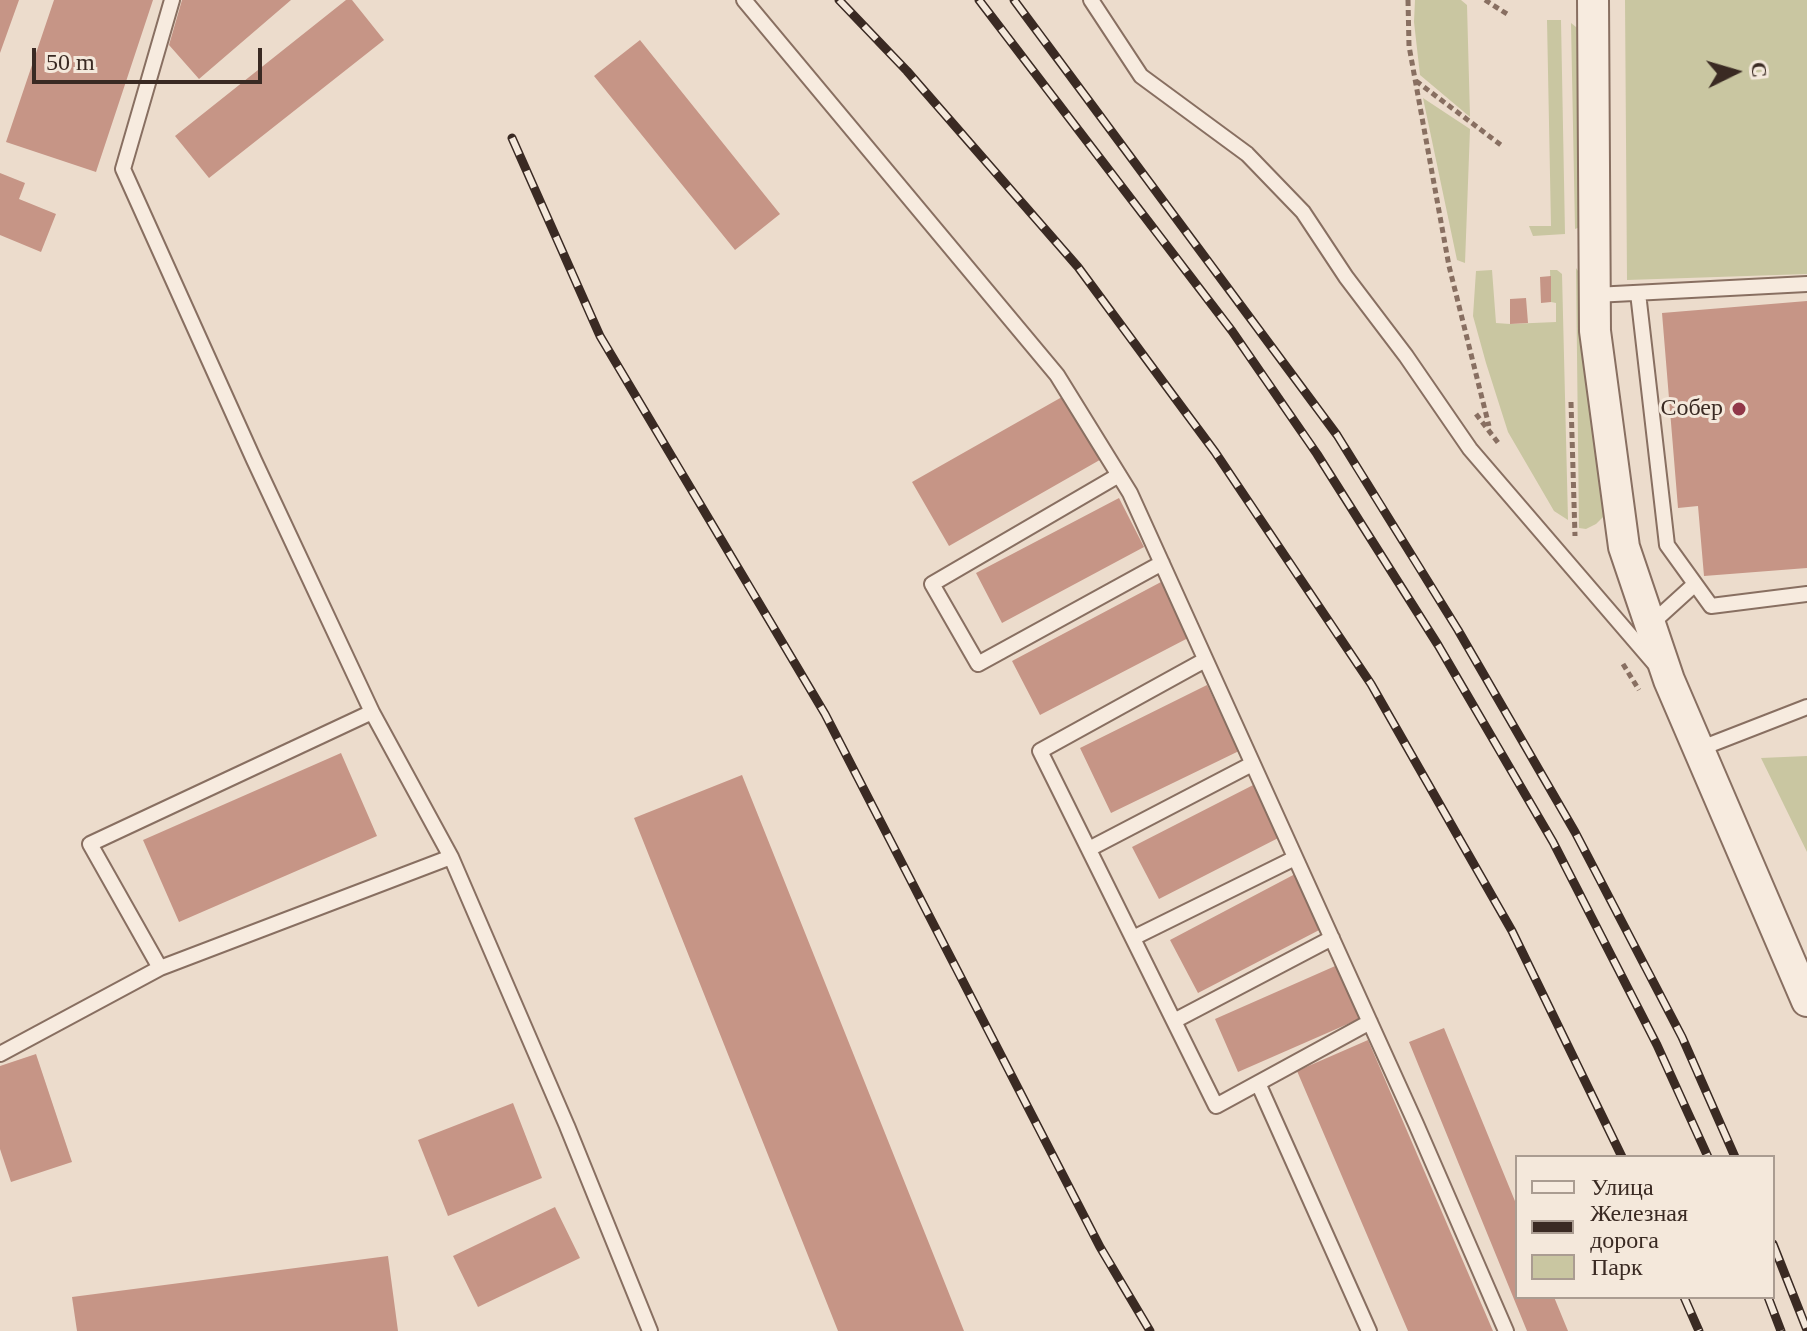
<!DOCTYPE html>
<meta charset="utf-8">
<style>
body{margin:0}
#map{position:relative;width:1807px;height:1331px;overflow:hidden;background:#ecdccc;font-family:Georgia,serif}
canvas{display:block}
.legend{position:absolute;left:1515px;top:1155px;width:260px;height:144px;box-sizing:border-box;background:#f4e8db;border:2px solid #aa9c91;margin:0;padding:10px 14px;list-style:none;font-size:24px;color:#3a2a23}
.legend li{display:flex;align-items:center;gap:16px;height:40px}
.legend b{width:40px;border:2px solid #aa9c91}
.north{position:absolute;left:1695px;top:32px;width:80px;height:80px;-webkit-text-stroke:6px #f4e8db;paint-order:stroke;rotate:85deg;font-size:22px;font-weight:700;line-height:32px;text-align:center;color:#3a2a23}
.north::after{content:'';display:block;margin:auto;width:28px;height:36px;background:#3a2a23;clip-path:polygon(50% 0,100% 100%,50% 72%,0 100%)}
.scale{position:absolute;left:32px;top:48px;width:230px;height:36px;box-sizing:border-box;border:4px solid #3a2a23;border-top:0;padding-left:10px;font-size:24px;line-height:28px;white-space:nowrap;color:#3a2a23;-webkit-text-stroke:6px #f4e8db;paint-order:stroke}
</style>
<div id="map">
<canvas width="1807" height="1331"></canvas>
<ul class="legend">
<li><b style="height:10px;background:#f7ebdf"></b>Улица</li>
<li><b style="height:10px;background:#3a2a23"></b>Железная дорога</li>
<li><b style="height:22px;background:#c9c6a1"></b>Парк</li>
</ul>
<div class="north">С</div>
<div class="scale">50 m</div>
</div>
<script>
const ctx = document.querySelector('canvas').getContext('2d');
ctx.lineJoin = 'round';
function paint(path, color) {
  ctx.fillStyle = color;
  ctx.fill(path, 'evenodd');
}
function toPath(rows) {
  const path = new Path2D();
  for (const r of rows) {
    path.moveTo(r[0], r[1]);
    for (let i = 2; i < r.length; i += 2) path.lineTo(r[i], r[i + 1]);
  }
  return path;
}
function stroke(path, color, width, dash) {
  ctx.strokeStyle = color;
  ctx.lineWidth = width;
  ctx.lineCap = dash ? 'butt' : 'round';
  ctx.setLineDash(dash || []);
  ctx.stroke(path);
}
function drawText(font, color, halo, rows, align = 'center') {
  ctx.font = font + ' Georgia,serif';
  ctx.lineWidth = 6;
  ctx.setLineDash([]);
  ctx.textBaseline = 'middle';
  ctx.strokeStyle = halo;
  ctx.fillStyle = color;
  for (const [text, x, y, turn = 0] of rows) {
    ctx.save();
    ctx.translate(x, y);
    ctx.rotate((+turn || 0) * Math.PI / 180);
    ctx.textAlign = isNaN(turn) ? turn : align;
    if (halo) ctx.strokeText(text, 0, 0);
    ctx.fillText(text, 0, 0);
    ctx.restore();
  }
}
const green = toPath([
 [1415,0,1461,0,1467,5,1470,117,1420,75,1414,22],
 [1625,0,1807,0,1807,274,1627,280],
 [1547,20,1561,20,1565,234,1533,236,1529,226,1551,226],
 [1571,23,1581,31,1580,227,1575,229],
 [1423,98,1470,129,1465,263,1457,260],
 [1576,268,1585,281,1605,515,1596,524,1586,529,1579,528],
 [1492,270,1496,323,1510,324,1556,322,1556,303,1551,302,1550,270,1557,270,1562,274,1568,520,1554,511,1508,432,1486,363,1473,316,1476,271],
 [1807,756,1807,852,1761,758]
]);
const building = toPath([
 [0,0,19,0,0,53],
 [54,0,153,0,96,172,6,142],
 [182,0,291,0,199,79,169,45],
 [346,0,352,0,384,40,209,178,175,136],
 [640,40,780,214,735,250,594,76],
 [0,173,25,183,19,199,56,214,41,252,0,235],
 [1551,276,1551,302,1541,303,1540,277],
 [1526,298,1528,323,1510,324,1510,299],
 [1807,301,1807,568,1704,576,1698,506,1678,508,1662,313],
 [1069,393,1105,457,949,546,912,482],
 [1119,498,1144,547,1002,623,976,573],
 [1161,582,1190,637,1040,715,1012,661],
 [1207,685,1239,751,1111,813,1080,748],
 [341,753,377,836,179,922,143,840],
 [742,775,964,1331,838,1331,634,818],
 [1261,781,1288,833,1159,899,1132,847],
 [1297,873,1325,927,1198,993,1170,940],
 [1342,963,1366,1016,1238,1072,1215,1019],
 [1444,1028,1517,1206,1517,1297,1554,1297,1568,1331,1527,1331,1409,1042],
 [1368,1040,1493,1331,1408,1331,1297,1071],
 [36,1054,72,1162,11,1182,0,1149,0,1066],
 [513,1103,542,1178,448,1216,418,1140],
 [555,1207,580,1258,478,1307,453,1256],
 [388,1256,398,1331,77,1331,72,1297]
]);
const path = toPath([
 [1408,0,1409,46,1449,266,1489,426],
 [1485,0,1507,14],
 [1416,81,1501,145],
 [1571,402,1575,536],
 [1476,414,1499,444],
 [1623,664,1639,690]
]);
const lane = toPath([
 [172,0,123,169,254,460,372,712,451,857,567,1126,650,1331],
 [744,0,1057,375,1130,493,1416,1124,1506,1331],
 [1091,0,1141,76,1247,154,1303,212,1346,277,1406,356,1470,449,1654,663],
 [1638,293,1667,545,1711,606,1807,594],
 [1595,295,1807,284],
 [1119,475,932,584,978,664,1162,563],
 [1651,624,1695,584],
 [1205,660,1040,751,1216,1106,1370,1022],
 [1699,749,1807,707],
 [1089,849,1252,764],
 [1133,938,1295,858],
 [160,968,90,844,372,712],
 [1174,1021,1332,938],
 [0,1054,160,968,451,857],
 [1258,1083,1369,1331]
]);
const street = toPath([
 [1593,0,1595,331,1624,547,1669,680,1807,1001]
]);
const rail = toPath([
 [839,0,907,71,1078,267,1215,452,1371,684,1512,931,1622,1157],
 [979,0,1232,331,1317,454,1438,645,1553,842,1657,1045,1708,1157],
 [1014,0,1337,435,1458,630,1575,832,1682,1037,1735,1157],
 [512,138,600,336,825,714,1100,1247,1150,1331],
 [1773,1244,1807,1330],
 [1684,1297,1699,1331],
 [1768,1297,1781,1331]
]);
const markers = [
 [1739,409,8,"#913748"]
];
const poiNames = [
 ["Собер",1723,409]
];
paint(green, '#c9c6a1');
paint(building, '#c69586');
stroke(lane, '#886f61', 18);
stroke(street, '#886f61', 34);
stroke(path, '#886f61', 5, [6, 4]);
stroke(lane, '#f7ebdf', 14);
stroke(street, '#f7ebdf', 30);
stroke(rail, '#3a2a23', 9);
stroke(rail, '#f4e8db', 6, [18]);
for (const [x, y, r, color] of markers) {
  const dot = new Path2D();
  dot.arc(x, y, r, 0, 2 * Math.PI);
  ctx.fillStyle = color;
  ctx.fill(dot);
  stroke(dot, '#f4e8db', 3);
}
drawText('24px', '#3a2a23', '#f4e8db', poiNames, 'right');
</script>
